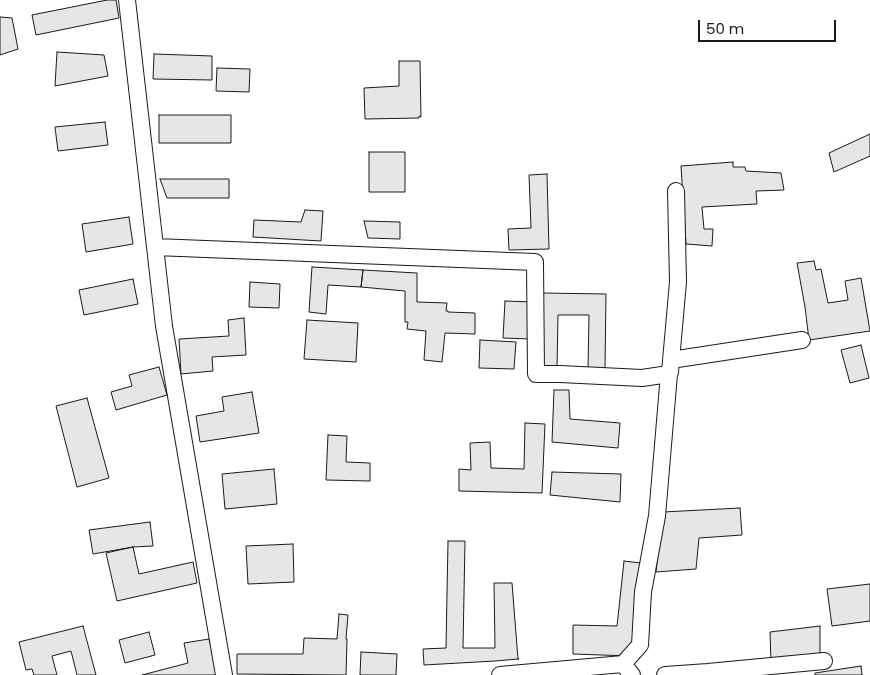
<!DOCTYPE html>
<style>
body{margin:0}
#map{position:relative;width:870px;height:675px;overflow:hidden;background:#fff;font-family:Poppins,sans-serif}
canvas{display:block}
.scale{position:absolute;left:698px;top:20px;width:138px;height:22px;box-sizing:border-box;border:2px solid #1a1a1a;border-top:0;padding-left:6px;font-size:15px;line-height:18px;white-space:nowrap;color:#1a1a1a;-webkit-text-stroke:4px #fff;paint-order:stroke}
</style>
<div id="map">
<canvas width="870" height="675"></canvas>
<div class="scale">50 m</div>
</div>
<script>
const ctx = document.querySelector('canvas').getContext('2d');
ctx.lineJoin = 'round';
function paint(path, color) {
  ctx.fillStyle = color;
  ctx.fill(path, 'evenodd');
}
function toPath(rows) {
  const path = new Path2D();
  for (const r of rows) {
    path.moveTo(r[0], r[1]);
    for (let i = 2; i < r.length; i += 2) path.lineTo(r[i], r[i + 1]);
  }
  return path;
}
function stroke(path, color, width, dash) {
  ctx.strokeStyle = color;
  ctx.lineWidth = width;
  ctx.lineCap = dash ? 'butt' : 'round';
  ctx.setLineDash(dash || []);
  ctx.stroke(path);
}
const building = toPath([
 [107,0,116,0,119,18,36,35,32,15,107,0],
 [0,17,12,18,18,49,0,55,0,17],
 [57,52,104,55,108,76,55,86,57,52],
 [154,54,212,56,212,80,153,79,154,54],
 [399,61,420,61,421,117,419,116,419,118,365,119,364,88,399,86,399,61],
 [217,68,250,69,249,92,216,91,217,68],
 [159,115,231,115,231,143,159,143,159,115],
 [105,122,108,145,58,151,55,127,105,122],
 [870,134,870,156,834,172,829,153,870,134],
 [369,152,405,152,405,192,369,192,369,152],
 [733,162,733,167,745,167,746,171,781,173,784,190,756,191,757,204,702,207,704,229,713,229,712,246,686,244,681,166,733,162],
 [547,174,549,249,509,250,508,229,531,228,529,175,547,174],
 [160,179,229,179,229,198,167,198,160,179],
 [305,210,323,211,321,241,253,237,254,220,301,222,305,210],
 [129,217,133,244,86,252,82,224,129,217],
 [364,221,400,222,400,239,368,238,364,221],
 [814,261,816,270,821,269,828,303,848,300,845,281,861,278,870,331,809,340,805,307,797,263,814,261],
 [312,267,363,270,361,287,328,285,326,314,309,312,312,267],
 [363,270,417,273,417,302,447,303,446,311,448,311,448,312,475,313,475,334,445,333,442,362,424,360,426,331,407,329,408,322,405,322,405,291,361,287,363,270],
 [133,279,138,304,84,315,79,290,133,279],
 [250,282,280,284,279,308,249,307,250,282],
 [542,293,606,294,605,370,588,370,589,315,558,315,557,369,541,369,542,293],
 [505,301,532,302,530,339,503,338,505,301],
 [244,318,246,355,212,357,213,371,181,374,179,339,229,336,228,320,244,318],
 [307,320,358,323,356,362,304,359,307,320],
 [480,340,516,342,514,369,479,368,480,340],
 [861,345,869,378,850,383,841,350,861,345],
 [159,367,167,395,116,410,111,392,132,386,129,375,159,367],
 [554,390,569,390,570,419,620,423,618,448,552,442,554,390],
 [252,392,259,433,200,442,196,416,224,411,222,397,252,392],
 [87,398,109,478,77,487,56,406,87,398],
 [525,423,545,424,542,493,459,491,459,469,471,470,470,443,490,442,491,468,524,469,525,423],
 [328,435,347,436,346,462,370,463,370,481,326,480,328,435],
 [274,469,277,504,225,509,222,474,274,469],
 [552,472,621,474,620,502,550,495,552,472],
 [740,508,742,535,699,538,696,569,656,572,663,512,740,508],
 [150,522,153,546,133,547,93,554,89,530,150,522],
 [448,541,465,541,463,648,495,648,494,583,512,583,518,659,519,659,518,659,495,661,424,665,423,649,446,648,448,541],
 [293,544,294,582,248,584,246,546,293,544],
 [133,547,139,574,193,562,197,583,117,601,106,553,133,547],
 [624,561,641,563,631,656,573,654,573,625,617,626,624,561],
 [870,584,870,621,832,626,827,589,870,584],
 [339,614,348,615,346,639,347,639,346,675,237,674,237,654,303,654,304,638,337,639,339,614],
 [83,626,96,675,77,675,71,651,52,656,57,675,34,675,32,669,26,670,19,642,83,626],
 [820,626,820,656,771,662,770,632,820,626],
 [149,632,155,655,125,663,119,640,149,632],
 [209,639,218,675,142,675,188,663,184,643,209,639],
 [361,652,397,654,396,675,360,675,361,652],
 [861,666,862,675,815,675,815,673,861,666]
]);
const street = toPath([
 [127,0,164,326,224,675],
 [155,247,535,262,536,374,560,374,642,378,669,374,670,372,678,282,676,191],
 [671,360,802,340],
 [500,675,623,664],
 [632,675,623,664,640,645,643,592,657,516,669,374],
 [665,675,708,672,824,661]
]);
paint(building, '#e6e6e6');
stroke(building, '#1a1a1a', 1);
stroke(street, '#1a1a1a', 18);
stroke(street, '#fff', 16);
</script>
